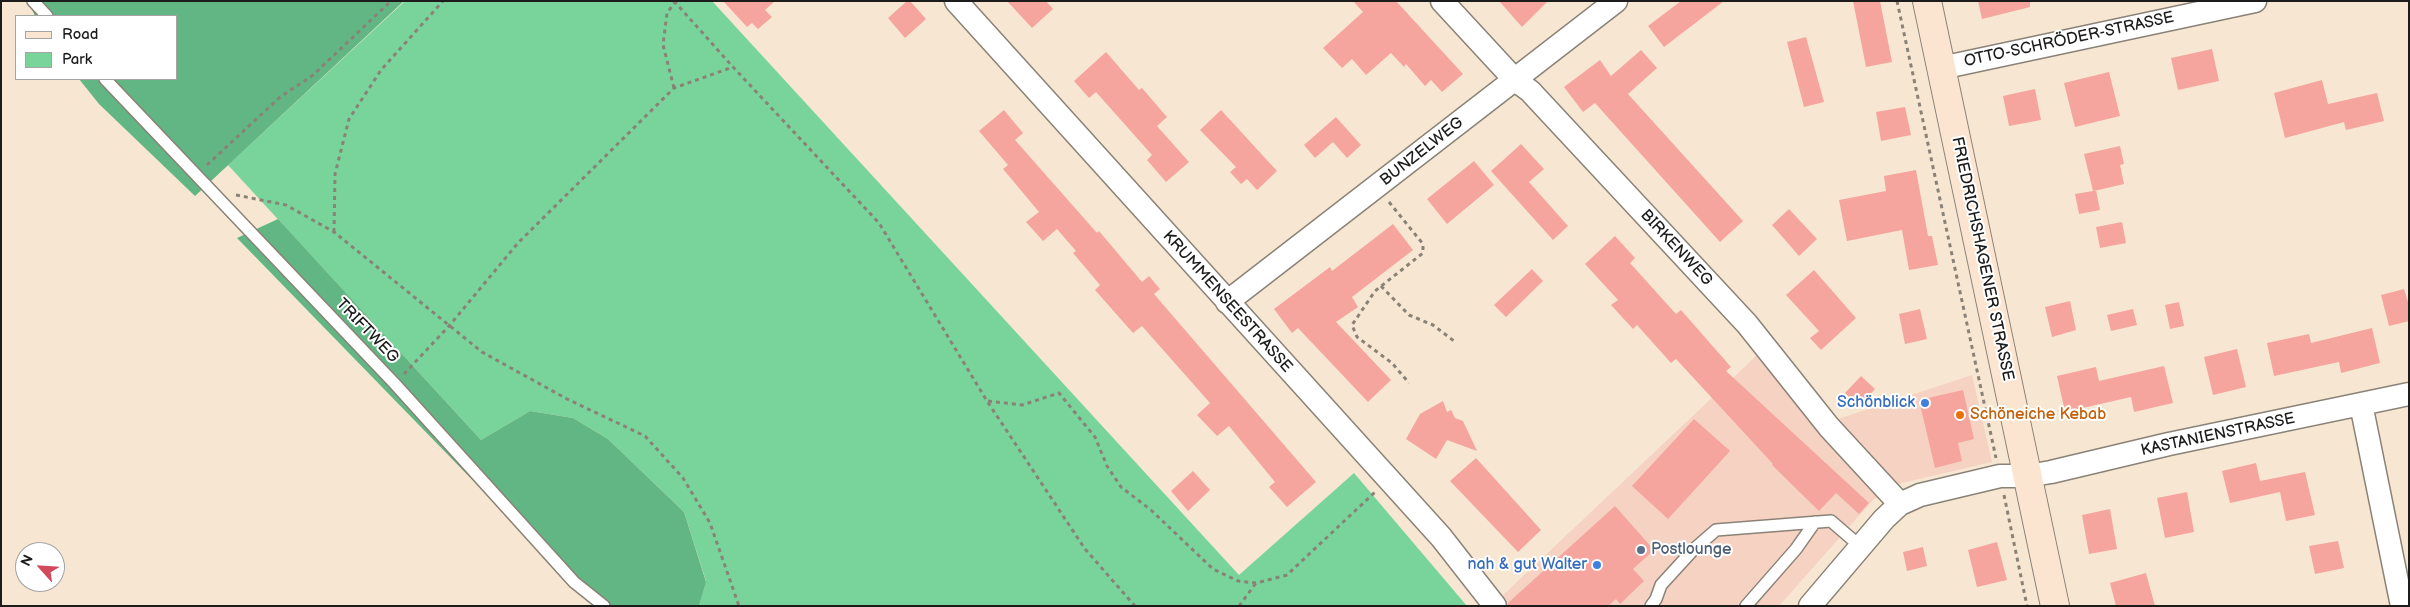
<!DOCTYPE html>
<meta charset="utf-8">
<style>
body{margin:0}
#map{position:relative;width:2410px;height:607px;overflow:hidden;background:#f7e7d2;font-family:"Balsamiq Sans",sans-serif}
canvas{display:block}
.frame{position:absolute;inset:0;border:2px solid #1c1c1c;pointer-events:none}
.legend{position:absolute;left:15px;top:15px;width:162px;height:65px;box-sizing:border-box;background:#fff;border:1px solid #a4a4a4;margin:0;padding:6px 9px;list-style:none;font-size:15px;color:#1c1c1c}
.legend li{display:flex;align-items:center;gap:10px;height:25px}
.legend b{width:25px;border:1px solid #a4a4a4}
.north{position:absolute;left:15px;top:542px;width:50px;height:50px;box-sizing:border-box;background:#fff;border:1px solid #a4a4a4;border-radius:50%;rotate:296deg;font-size:14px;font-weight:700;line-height:20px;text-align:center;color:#1c1c1c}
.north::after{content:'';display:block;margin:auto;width:18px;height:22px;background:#d1495b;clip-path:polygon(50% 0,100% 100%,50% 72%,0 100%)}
</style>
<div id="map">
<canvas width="2410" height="607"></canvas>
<div class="frame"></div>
<ul class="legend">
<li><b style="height:6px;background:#fce5d0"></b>Road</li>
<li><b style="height:14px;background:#79d49b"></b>Park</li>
</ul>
<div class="north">N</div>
</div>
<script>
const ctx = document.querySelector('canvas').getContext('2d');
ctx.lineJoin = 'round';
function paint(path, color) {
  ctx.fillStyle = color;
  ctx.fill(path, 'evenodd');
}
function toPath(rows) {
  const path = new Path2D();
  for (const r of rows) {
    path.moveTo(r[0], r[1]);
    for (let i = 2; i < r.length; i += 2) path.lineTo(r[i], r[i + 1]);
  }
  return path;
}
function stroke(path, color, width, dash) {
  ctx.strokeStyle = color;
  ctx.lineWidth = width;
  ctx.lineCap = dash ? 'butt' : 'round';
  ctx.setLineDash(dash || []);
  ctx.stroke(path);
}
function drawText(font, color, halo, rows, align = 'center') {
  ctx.font = font + ' "Balsamiq Sans",sans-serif';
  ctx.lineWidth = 4;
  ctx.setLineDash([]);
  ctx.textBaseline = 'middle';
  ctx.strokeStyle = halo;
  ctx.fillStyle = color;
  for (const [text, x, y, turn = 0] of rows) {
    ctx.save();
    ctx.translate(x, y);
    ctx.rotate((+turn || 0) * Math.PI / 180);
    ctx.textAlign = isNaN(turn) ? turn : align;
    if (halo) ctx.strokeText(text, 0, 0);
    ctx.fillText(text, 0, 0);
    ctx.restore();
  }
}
const built = toPath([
 [1770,343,1838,419,1972,375,1992,462,1902,483,1873,500,1779,606,1510,606,1502,596]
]);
const green = toPath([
 [405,1,712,1,1239,575,1354,473,1467,606,699,606,706,581,684,512,608,439,573,418,530,411,481,440,228,165]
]);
const forest = toPath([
 [28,1,404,1,195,196,99,104,79,79,176,79,176,16,35,16],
 [278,219,481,440,530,411,573,418,608,439,684,512,706,582,699,606,595,606,237,238]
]);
const building = toPath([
 [723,1,775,1,765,10,772,17,758,29,752,23,747,27],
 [907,1,910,1,926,19,905,38,888,18],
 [1007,1,1046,1,1053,9,1032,28],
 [1353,1,1396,1,1463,74,1442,92,1431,80,1425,86,1406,64,1404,67,1391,53,1366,75,1352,59,1342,68,1323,48,1363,12],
 [1499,1,1548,1,1522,27],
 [1681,1,1724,1,1664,47,1648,26],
 [1853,1,1880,1,1892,62,1866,67],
 [1978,1,2030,1,2030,7,1982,19],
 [1806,37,1824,102,1804,107,1787,42],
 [2212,49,2219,81,2178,90,2171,58],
 [1641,50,1657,68,1628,94,1743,221,1720,242,1595,103,1583,112,1564,87,1600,60,1611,76],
 [1106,52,1139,90,1142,88,1167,117,1157,126,1189,162,1166,182,1147,160,1152,155,1096,92,1089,98,1074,81],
 [2109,72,2120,116,2075,127,2064,83],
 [2322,80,2328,104,2377,93,2384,121,2346,130,2344,122,2285,138,2274,93],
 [2035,89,2041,120,2009,126,2003,96],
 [1905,107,1911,135,1881,141,1876,112],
 [1004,110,1023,133,1015,140,1097,233,1099,231,1142,282,1149,276,1160,289,1154,294,1316,482,1287,507,1269,487,1275,482,1229,426,1217,436,1197,415,1210,403,1142,326,1133,333,1095,290,1100,285,1073,253,1076,251,1057,229,1043,241,1026,222,1039,212,1003,169,1008,165,979,131],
 [1221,110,1277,171,1257,190,1247,179,1241,184,1230,172,1236,167,1200,130],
 [1336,117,1361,145,1347,158,1333,142,1315,158,1304,145],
 [1521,144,1544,169,1529,182,1568,226,1553,240,1491,171],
 [2120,146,2124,164,2120,165,2124,184,2094,191,2096,190,2100,210,2079,214,2075,194,2093,191,2084,154],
 [1474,161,1494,185,1447,224,1427,199],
 [1916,170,1928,236,1932,236,1938,265,1909,270,1902,230,1847,241,1839,200,1886,191,1884,176],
 [1789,209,1817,239,1799,256,1772,225],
 [2122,222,2126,243,2100,248,2096,227],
 [1393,224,1413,250,1352,297,1358,307,1336,322,1391,380,1368,402,1298,328,1292,333,1274,309,1330,267,1332,271],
 [1615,236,1635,258,1630,263,1676,314,1681,310,1731,367,1726,371,1869,503,1859,514,1836,493,1819,511,1772,465,1773,464,1676,359,1671,363,1637,325,1633,329,1611,305,1618,300,1585,264],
 [1532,269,1543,281,1506,317,1494,305],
 [1814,270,1856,318,1821,350,1810,338,1819,331,1786,295],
 [2404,289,2409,305,2409,321,2389,326,2381,295],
 [2070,301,2076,330,2052,337,2045,307],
 [2179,302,2184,326,2170,329,2165,305],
 [1920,309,1927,339,1905,344,1899,314],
 [2133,309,2137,325,2111,331,2107,315],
 [2372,328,2380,363,2341,373,2339,362,2274,376,2267,343,2309,334,2311,343],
 [2237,349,2246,387,2213,395,2204,357],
 [2164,366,2173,403,2134,412,2131,397,2065,412,2057,376,2096,367,2099,381],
 [1861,376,1875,389,1859,407,1845,393],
 [1963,390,1974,439,1958,443,1962,461,1935,468,1919,400],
 [1443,401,1447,412,1451,410,1455,418,1463,421,1477,451,1447,440,1436,459,1406,439,1420,414],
 [1694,419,1730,451,1668,519,1632,486],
 [1476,458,1541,530,1518,552,1450,481],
 [2256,463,2260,481,2305,472,2315,515,2286,521,2280,492,2230,503,2222,471],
 [1193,471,1210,490,1188,511,1171,491],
 [2187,492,2194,532,2165,538,2157,498],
 [1615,506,1654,550,1633,569,1644,581,1620,604,1616,599,1608,606,1508,606,1508,603],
 [2110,509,2117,549,2089,554,2082,515],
 [2338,541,2344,568,2315,574,2309,546],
 [1997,542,2007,580,1977,587,1968,550],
 [1923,547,1927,566,1907,571,1903,552],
 [2146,573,2155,606,2116,606,2110,583]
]);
const path = toPath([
 [674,1,733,67,879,223,987,401,1085,549,1135,606],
 [1897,1,1996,458],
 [674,88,663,45,667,13,675,2],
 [207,165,279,98,313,75,391,1],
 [236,195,286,205,334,232,482,352,567,399,645,436,683,478,710,523,739,606],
 [1389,202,1423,244,1423,253,1375,291,1352,325,1357,337,1392,363,1409,383],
 [334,232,335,174,349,119,381,70,443,1],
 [1381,286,1409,315,1433,325,1454,341],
 [404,374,449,326,518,243,674,88,733,67],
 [988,401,1022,405,1059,393,1095,437,1107,466,1121,487,1151,510,1213,569,1238,581,1256,583,1287,575,1375,492],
 [2004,495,2027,606],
 [1239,606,1256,583]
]);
const service = toPath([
 [33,1,47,16],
 [105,79,395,384,574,582,604,606],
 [1651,606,1656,599,1661,585,1693,550,1716,530,1831,521,1860,546],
 [1746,606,1796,549,1815,522]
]);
const minor = toPath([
 [956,1,1441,537,1495,606],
 [1442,1,1515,80,1530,91,1747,324,1829,427,1900,504],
 [1941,68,2255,1],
 [1227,302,1616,1],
 [2361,404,2402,606],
 [1810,606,1884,519,1900,504,1920,495,2000,476,2027,476,2051,472,2169,444,2409,394]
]);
const secondary = toPath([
 [1927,1,2055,606]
]);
const markers = [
 [1925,403,5,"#3f7fe0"],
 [1960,415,5,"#e8710a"],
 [1641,550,5,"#5c6f8a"],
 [1597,565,5,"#3f7fe0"]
];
const streetNames = [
 ["OTTO-SCHRÖDER-STRASSE",2069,40,-12],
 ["BUNZELWEG",1422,152,-38],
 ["BIRKENWEG",1676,248,47],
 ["FRIEDRICHSHAGENER STRASSE",1982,259,78],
 ["KRUMMENSEESTRASSE",1227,302,48],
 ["TRIFTWEG",367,331,46],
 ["KASTANIENSTRASSE",2218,435,-12]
];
const shopNames = [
 ["Schönblick",1915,403],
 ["nah & gut Walter",1587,565]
];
const foodNames = [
 ["Schöneiche Kebab",1970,415]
];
const serviceNames = [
 ["Postlounge",1651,550]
];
paint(built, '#f6d2c3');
paint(green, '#79d49b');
paint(forest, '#62b683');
paint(building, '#f5a59e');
stroke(service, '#8a8277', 14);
stroke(minor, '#8a8277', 25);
stroke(secondary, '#8a8277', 30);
stroke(path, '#8a8277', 3, [4, 4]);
stroke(service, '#fff', 11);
stroke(minor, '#fff', 22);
stroke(secondary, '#fce5d0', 28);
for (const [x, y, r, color] of markers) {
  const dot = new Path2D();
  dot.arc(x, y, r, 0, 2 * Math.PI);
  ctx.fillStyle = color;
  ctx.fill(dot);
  stroke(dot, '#fff', 2);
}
drawText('16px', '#1c1c1c', '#fff', streetNames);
drawText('16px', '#366cbe', '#fff', shopNames, 'right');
drawText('16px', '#c56008', '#fff', foodNames, 'left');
drawText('16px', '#4e5e75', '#fff', serviceNames, 'left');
</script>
